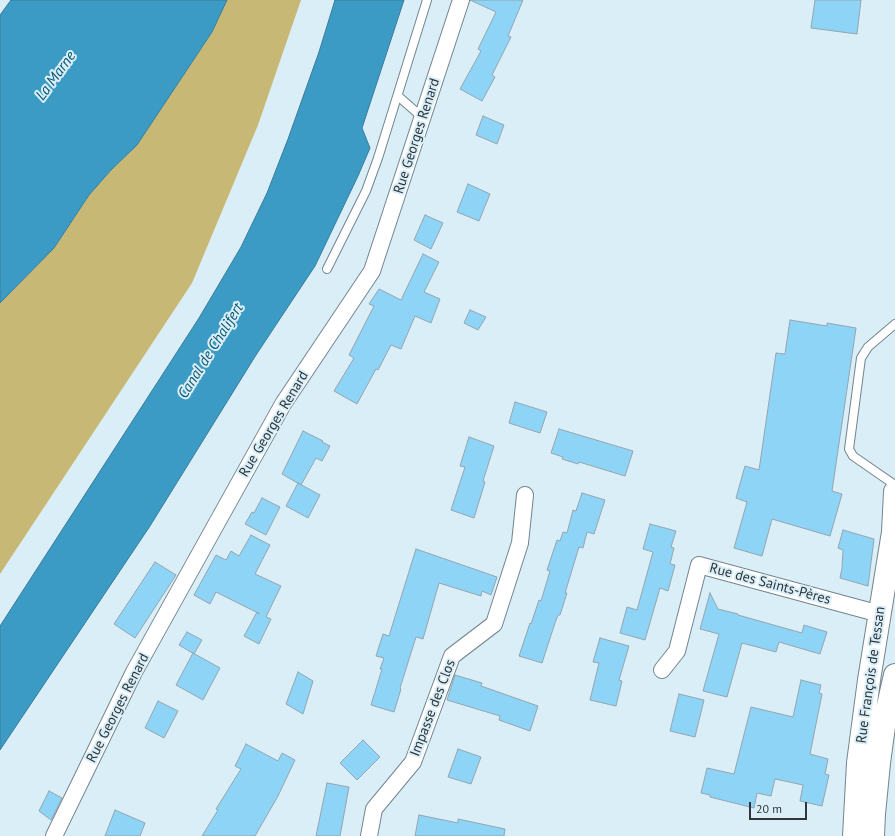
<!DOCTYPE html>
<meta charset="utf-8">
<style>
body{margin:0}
#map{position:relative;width:895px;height:836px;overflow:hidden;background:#daeef8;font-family:"PT Sans",sans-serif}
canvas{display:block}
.scale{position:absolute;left:749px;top:802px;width:58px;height:18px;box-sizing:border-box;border:2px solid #2d3539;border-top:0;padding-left:5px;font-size:12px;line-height:14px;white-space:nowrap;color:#2d3539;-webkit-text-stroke:3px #daeef8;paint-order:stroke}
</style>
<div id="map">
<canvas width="895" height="836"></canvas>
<div class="scale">20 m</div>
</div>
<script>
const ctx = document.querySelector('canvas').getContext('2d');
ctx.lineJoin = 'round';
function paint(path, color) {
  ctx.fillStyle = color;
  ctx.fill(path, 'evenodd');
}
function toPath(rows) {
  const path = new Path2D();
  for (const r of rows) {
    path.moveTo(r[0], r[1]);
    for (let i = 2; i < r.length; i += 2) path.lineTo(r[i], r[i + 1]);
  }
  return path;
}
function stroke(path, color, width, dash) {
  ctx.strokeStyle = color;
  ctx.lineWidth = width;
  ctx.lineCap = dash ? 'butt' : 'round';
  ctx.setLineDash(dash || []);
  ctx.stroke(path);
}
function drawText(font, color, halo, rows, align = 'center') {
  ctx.font = font + ' "PT Sans",sans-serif';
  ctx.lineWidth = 4;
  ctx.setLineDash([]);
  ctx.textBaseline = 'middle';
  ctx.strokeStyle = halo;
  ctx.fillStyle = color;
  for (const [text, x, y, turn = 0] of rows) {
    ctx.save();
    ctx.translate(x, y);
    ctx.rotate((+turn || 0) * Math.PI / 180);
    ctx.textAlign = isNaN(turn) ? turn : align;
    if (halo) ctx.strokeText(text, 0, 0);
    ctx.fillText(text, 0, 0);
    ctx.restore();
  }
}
const green = toPath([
 [227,0,301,0,258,125,192,283,0,574,0,303,54,248,89,195,111,170,137,145,212,32]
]);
const water = toPath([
 [11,0,227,0,212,32,137,145,111,170,89,195,54,248,0,303,0,15,11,0],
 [335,0,404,0,362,128,370,148,358,176,315,266,256,355,150,526,0,750,0,626,199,318,241,247,267,193,288,139,319,52,335,0]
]);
const building = toPath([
 [470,0,523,0,508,36,511,37,492,75,495,77,482,101,460,89,481,51,478,49,496,12,470,0],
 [815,0,861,0,857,34,811,28,815,0],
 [483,116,504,125,497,144,476,135,483,116],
 [468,184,490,194,479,221,457,212,468,184],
 [425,215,443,223,431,249,414,240,425,215],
 [423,254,439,262,424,292,440,299,431,323,415,316,401,349,391,345,378,370,376,369,357,404,334,391,354,358,349,355,374,306,369,304,379,289,401,300,423,254],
 [470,310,486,317,478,330,464,323,470,310],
 [790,320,827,326,827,323,856,328,832,491,842,494,830,536,772,519,762,556,734,548,747,502,736,498,745,466,759,470,776,353,785,354,790,320],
 [515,402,547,412,540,433,509,423,515,402],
 [559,429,633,451,625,476,579,462,578,464,562,459,563,457,551,453,559,429],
 [303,431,323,441,322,442,330,446,322,461,316,458,301,485,282,474,303,431],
 [469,437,494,446,483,481,485,482,474,518,451,510,465,467,460,466,469,437],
 [298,483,320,495,308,518,286,506,298,483],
 [582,493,605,500,594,534,587,532,583,548,579,547,565,593,567,593,560,615,558,615,555,623,542,663,519,656,530,623,531,624,539,600,541,601,550,571,547,570,557,540,560,541,563,532,567,533,573,510,576,511,582,493],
 [262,498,280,507,266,535,245,524,252,512,254,513,262,498],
 [650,524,676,531,671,547,674,548,670,564,675,565,668,591,660,588,645,640,620,633,627,607,637,610,653,552,643,549,650,524],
 [843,530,874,539,868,586,840,578,842,568,843,550,838,548,843,530],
 [251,535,270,545,255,574,281,586,266,617,271,619,259,644,244,636,257,612,260,614,216,592,210,604,194,595,216,555,226,560,231,551,239,556,251,535],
 [416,549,497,577,491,595,482,591,481,596,439,583,423,639,416,637,400,688,401,689,394,712,371,705,382,669,380,669,384,658,376,656,383,634,389,636,416,549],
 [155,562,176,575,135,638,114,624,155,562],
 [710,593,718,609,738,614,738,615,802,633,804,625,827,632,820,654,779,642,776,652,742,643,727,697,703,691,719,634,700,629,710,593],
 [187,632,202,640,194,654,179,645,187,632],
 [600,638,629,646,619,680,622,681,616,706,590,700,599,663,593,662,600,638],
 [193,653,220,668,203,700,176,685,193,653],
 [298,672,313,681,303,714,286,704,298,672],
 [455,675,482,683,481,686,538,706,530,731,499,720,500,716,447,700,455,675],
 [801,680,821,685,819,693,822,694,810,754,828,759,825,774,829,775,822,806,800,801,803,785,775,779,771,796,757,793,754,808,710,797,710,795,701,793,707,768,734,774,751,707,793,717,801,680],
 [679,694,704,700,695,737,670,731,679,694],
 [158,701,178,711,164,738,145,728,158,701],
 [363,740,380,757,357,780,340,763,363,740],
 [246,744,278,761,282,753,295,760,278,796,255,836,202,836,218,810,216,809,241,769,235,766,246,744],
 [458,749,481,757,471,784,448,777,458,749],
 [327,783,349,787,340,836,316,836,327,783],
 [49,791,62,798,51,820,39,811,49,791],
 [115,810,145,823,140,836,105,836,115,810],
 [419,815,458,823,458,819,505,829,504,836,415,836,419,815]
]);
const lane = toPath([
 [398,96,423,118],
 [327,269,366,191,378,158,427,0],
 [895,324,868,347,861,358,849,449,853,456,895,485]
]);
const street = toPath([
 [662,670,677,651,699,565,880,614],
 [54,836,134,672,283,404,372,271,461,0],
 [369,836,374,809,413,762,452,656,494,624,520,543,525,495]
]);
const secondary = toPath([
 [854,836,858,763,869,680,893,532,895,492],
 [873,836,874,814,879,763,885,719,895,675]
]);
const streetNames = [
 ["Rue Georges Renard",417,136,-72],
 ["Rue Georges Renard",274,424,-59],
 ["Rue des Saints-Pères",770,584,15],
 ["Rue François de Tessan",871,675,-82],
 ["Rue Georges Renard",118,708,-63],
 ["Impasse des Clos",433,708,-69]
];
const waterNames = [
 ["La Marne",56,76,-54],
 ["Canal de Chalifert",211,351,-58]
];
paint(green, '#c7b875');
paint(water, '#3c9bc4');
stroke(water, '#387c9a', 1);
paint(building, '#8ed4f6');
stroke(building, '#93a5af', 1);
stroke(lane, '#73858e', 10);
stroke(street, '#73858e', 18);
stroke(secondary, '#73858e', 24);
stroke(lane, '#fff', 8);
stroke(street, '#fff', 16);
stroke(secondary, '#fff', 22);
drawText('14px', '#2d3539', '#daeef8', streetNames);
drawText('italic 15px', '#065571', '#daeef8', waterNames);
</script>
